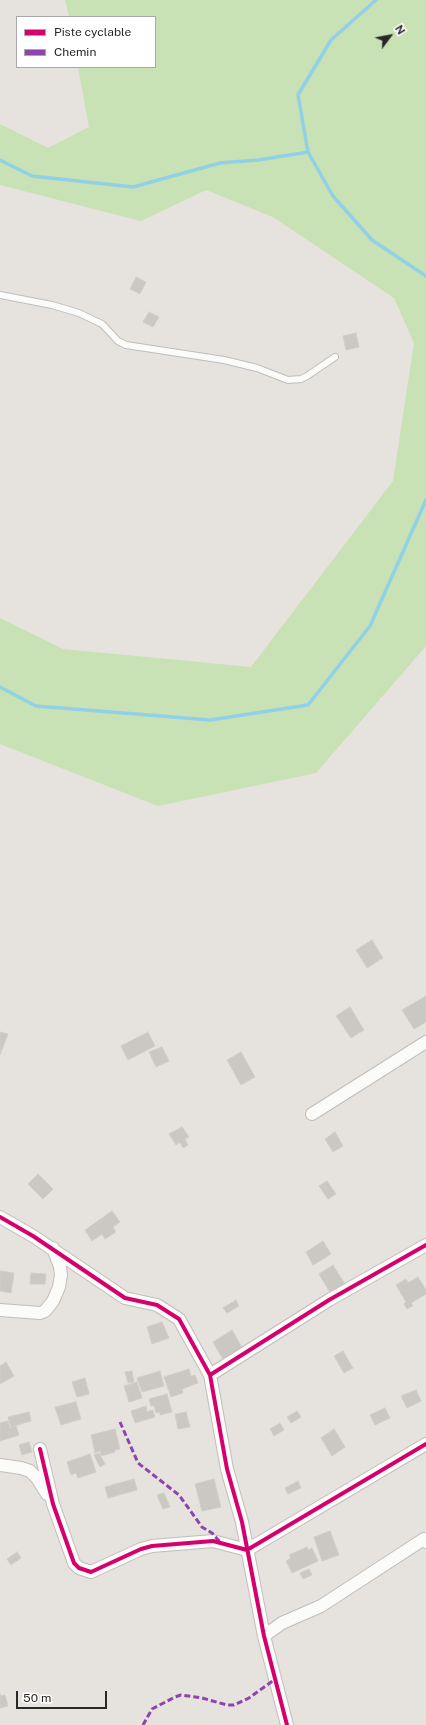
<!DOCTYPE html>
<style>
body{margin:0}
#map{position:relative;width:426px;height:1725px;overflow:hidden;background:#e6e2dd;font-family:"Public Sans",sans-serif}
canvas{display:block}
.legend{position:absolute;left:16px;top:16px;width:140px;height:52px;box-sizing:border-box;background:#fff;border:1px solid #a9a9a9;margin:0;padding:5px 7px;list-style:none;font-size:12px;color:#282828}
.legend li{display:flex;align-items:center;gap:8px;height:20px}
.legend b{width:20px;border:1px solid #a9a9a9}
.north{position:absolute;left:370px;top:16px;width:40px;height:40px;-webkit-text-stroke:3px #fff;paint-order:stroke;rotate:58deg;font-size:11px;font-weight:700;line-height:16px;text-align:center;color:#282828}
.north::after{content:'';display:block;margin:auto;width:14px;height:18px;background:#282828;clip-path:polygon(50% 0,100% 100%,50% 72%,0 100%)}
.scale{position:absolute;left:16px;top:1691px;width:91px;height:18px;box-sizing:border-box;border:2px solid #282828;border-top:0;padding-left:5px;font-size:12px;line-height:14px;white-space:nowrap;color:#282828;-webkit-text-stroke:3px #fff;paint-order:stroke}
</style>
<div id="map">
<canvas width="426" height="1725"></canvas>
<ul class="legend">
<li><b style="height:5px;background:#d6006c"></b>Piste cyclable</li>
<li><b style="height:5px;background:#8e44ad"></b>Chemin</li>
</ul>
<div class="north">N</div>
<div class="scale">50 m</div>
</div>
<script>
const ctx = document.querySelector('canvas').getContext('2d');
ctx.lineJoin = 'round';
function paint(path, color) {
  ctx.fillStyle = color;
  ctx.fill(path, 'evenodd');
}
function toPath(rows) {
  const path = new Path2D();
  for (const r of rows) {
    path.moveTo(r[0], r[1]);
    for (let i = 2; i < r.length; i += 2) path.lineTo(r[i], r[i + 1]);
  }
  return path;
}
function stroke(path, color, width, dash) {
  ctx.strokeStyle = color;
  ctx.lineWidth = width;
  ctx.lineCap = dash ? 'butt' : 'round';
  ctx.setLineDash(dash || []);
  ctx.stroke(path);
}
const green = toPath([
 [65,0,426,0,426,646,316,773,158,806,0,744,0,618,63,649,251,667,393,481,414,343,394,298,273,217,206,190,141,221,0,185,0,124,48,148,89,127,78,67,155,67,155,17,69,17]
]);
const stream = toPath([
 [376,0,331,40,298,95,308,152,333,196,372,240,426,276],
 [0,160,32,176,133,187,220,163,258,160,308,152],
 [0,687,36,706,210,720,308,705,370,626,426,500]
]);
const building = toPath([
 [136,277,146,282,140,294,130,289,136,277],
 [149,312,159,317,153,327,143,322,149,312],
 [356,333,359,347,346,350,343,336,356,333],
 [372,940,383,958,367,968,356,950,372,940],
 [426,996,426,1022,414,1029,402,1010,426,996],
 [350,1007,364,1030,351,1038,336,1016,350,1007],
 [0,1032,8,1034,0,1055,0,1032],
 [148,1032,155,1046,128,1060,121,1046,148,1032],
 [162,1047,169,1061,156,1067,149,1052,162,1047],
 [241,1052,255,1077,241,1085,227,1060,241,1052],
 [182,1127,189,1137,185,1139,188,1145,183,1148,180,1142,176,1145,169,1134,182,1127],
 [335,1132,343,1146,333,1152,325,1139,335,1132],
 [38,1174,53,1189,43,1199,28,1184,38,1174],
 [327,1181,336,1194,328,1199,319,1186,327,1181],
 [112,1211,120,1222,113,1227,116,1232,105,1239,102,1234,92,1241,85,1230,112,1211],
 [323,1241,331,1254,313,1265,306,1252,323,1241],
 [333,1265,346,1286,331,1294,319,1274,333,1265],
 [0,1271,14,1273,11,1293,0,1291,0,1271],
 [31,1273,46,1274,45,1284,30,1284,31,1273],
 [418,1277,426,1290,426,1294,411,1303,413,1306,407,1309,404,1304,406,1302,396,1285,406,1279,408,1283,418,1277],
 [236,1300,239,1306,227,1313,223,1308,236,1300],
 [162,1322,169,1338,152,1344,147,1327,162,1322],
 [232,1330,243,1349,224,1361,213,1342,232,1330],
 [343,1351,353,1368,344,1373,334,1356,343,1351],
 [6,1362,14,1376,0,1384,0,1366,6,1362],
 [189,1369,191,1376,195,1375,198,1383,182,1389,183,1393,171,1397,164,1377,189,1369],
 [132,1371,134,1382,128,1383,125,1372,132,1371],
 [160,1371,164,1386,142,1392,137,1378,160,1371],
 [85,1378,89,1394,77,1397,72,1382,85,1378],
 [137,1382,142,1398,129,1402,124,1386,137,1382],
 [416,1390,421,1401,407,1408,401,1396,416,1390],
 [167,1394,172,1412,160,1415,160,1412,156,1413,154,1405,151,1406,149,1399,167,1394],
 [76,1402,81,1419,61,1425,55,1407,76,1402],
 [146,1406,147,1412,153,1410,155,1417,135,1423,131,1411,146,1406],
 [385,1408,390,1418,375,1425,370,1415,385,1408],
 [297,1411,301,1417,291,1423,287,1417,297,1411],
 [29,1412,31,1421,11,1427,8,1417,29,1412],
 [186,1412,190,1427,178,1429,175,1414,186,1412],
 [8,1421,10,1428,16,1426,19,1435,0,1441,0,1423,8,1421],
 [280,1423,284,1430,274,1436,270,1429,280,1423],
 [115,1429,120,1449,115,1450,115,1452,101,1456,100,1451,95,1453,91,1435,115,1429],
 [334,1429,345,1447,332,1456,321,1438,334,1429],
 [29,1442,32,1452,22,1455,19,1445,29,1442],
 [99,1453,105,1464,100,1467,94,1455,99,1453],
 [90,1454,96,1472,78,1478,76,1473,71,1475,67,1462,90,1454],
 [134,1479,137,1490,108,1498,105,1487,134,1479],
 [214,1479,221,1507,202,1511,195,1484,214,1479],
 [298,1481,301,1488,288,1494,285,1488,298,1481],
 [164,1493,170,1507,163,1509,157,1495,164,1493],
 [330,1531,339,1555,322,1561,314,1537,330,1531],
 [307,1547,308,1550,312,1548,318,1561,292,1573,286,1561,291,1558,289,1555,307,1547],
 [17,1552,21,1558,11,1565,7,1559,17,1552],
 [309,1569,312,1575,303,1579,300,1573,309,1569],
 [0,1694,1,1696,5,1695,8,1706,0,1708,0,1694]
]);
const lane = toPath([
 [0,295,52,305,79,313,102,324,118,341,126,345,224,360,257,368,288,380,301,379,307,376,335,357]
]);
const street = toPath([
 [312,1114,426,1042],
 [0,1217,33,1236,125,1298,157,1305,179,1319,210,1375,227,1469,242,1522,264,1636,287,1725],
 [0,1310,40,1313,45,1311,53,1301,59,1287,61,1275,60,1267,53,1248],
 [210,1375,329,1300,426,1245],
 [40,1449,53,1504,74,1563,79,1568,91,1572,141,1549,152,1546,213,1541,247,1550,426,1444],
 [0,1465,21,1468,30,1471,37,1478,47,1494],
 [264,1636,282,1623,321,1606,424,1539,426,1542]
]);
const quiet = toPath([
 [120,1422,138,1463,179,1495,202,1527,212,1533,220,1542],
 [143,1725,152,1709,175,1697,181,1695,202,1698,227,1705,234,1705,249,1698,274,1680]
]);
const cycleway = toPath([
 [0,1217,33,1236,125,1298,157,1305,179,1319,210,1375,227,1469,242,1522,264,1636,287,1725],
 [210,1375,329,1300,426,1245],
 [40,1449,53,1504,74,1563,79,1568,91,1572,141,1549,152,1546,213,1541,247,1550,426,1444]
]);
paint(green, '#c8e1b5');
stroke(stream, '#91d1e8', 3.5);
paint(building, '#cbc8c4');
stroke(building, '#d1cec9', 1);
stroke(lane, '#bfbebf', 8);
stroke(street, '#bfbebf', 14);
stroke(lane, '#fbfbfa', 6);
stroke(street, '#fbfbfa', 12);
stroke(quiet, '#8e44ad', 3, [6, 3]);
stroke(cycleway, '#d6006c', 4);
</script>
